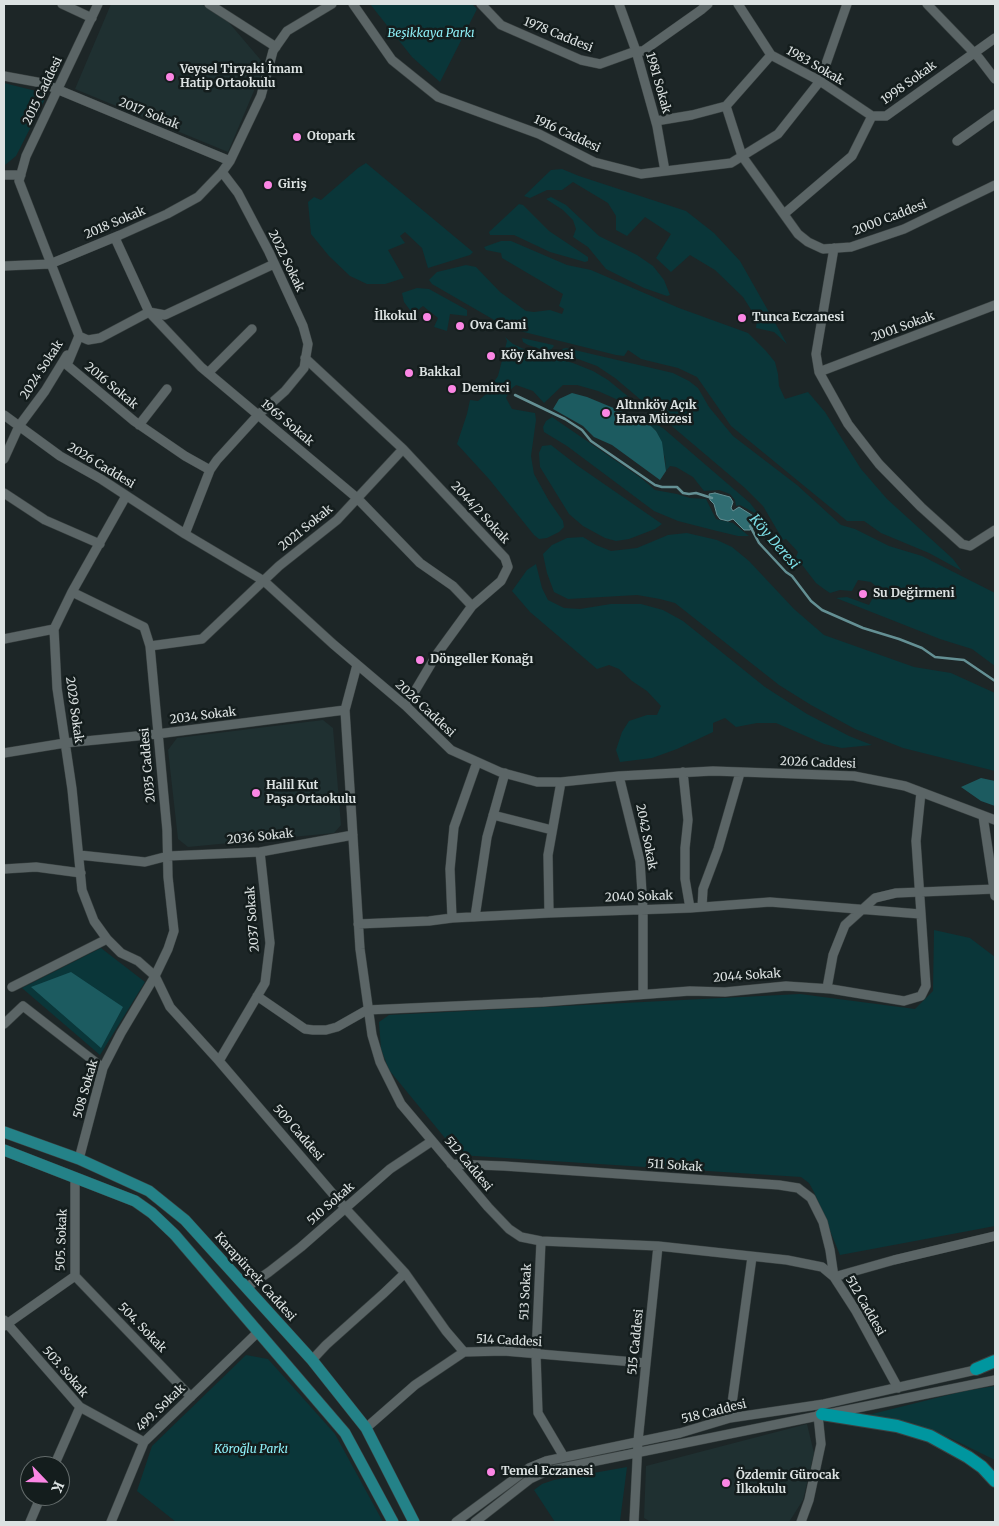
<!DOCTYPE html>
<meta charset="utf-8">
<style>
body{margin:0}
#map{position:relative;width:999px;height:1526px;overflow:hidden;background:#1d2627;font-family:Merriweather,serif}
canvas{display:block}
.frame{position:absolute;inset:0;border:5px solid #dce2e2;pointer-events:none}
.north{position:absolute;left:20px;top:1456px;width:50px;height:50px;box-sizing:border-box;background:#141d1d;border:1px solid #646c6c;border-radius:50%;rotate:114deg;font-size:14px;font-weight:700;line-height:20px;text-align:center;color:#dce2e2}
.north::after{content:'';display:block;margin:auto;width:18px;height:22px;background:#fb86e4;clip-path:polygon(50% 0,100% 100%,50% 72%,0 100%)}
</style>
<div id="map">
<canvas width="999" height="1526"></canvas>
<div class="frame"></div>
<div class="north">K</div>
</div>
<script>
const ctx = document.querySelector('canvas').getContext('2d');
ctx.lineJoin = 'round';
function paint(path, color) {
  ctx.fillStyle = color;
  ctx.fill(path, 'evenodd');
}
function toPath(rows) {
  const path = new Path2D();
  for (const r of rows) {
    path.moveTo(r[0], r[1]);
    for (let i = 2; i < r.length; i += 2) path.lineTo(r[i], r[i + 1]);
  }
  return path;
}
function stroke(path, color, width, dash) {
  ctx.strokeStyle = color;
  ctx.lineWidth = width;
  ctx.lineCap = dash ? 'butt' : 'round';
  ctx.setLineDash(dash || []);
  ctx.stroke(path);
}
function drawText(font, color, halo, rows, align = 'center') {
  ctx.font = font + ' Merriweather,serif';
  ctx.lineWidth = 5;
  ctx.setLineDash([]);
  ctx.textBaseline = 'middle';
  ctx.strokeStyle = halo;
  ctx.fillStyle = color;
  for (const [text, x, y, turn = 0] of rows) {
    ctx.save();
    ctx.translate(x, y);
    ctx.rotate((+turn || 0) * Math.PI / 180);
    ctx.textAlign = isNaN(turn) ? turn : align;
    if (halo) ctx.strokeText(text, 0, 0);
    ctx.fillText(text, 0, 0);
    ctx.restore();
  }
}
const built = toPath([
 [111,4,201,4,225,18,265,65,228,152,75,89],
 [323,720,333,728,341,825,334,833,188,847,178,839,168,750,177,738],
 [807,1424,814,1453,803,1500,789,1522,651,1522,644,1518,646,1466]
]);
const green = toPath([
 [370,4,472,4,477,9,440,82,412,57],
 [4,83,44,93,44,101,16,156,5,165,4,165],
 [366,163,473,252,470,255,428,268,422,248,405,232,400,236,405,243,388,250,404,278,385,284,367,284,350,276,329,256,311,234,308,202,314,197,321,200,358,168],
 [562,169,579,176,686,211,714,233,740,261,787,344,774,332,756,328,757,319,743,297,715,270,690,255,671,272,656,258,671,234,645,217,627,236,616,230,616,216,608,203,573,182,562,190,547,190,530,198,524,196,551,170],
 [551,197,566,205,599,236,637,255,653,266,664,280,670,295,667,296,644,288,606,269,588,247,573,237,576,229,573,220,563,210,546,199],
 [519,204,523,205,549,231,588,257,588,261,585,262,550,252,514,235,490,235,489,232],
 [501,241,511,241,567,265,591,270,679,308,748,333,766,351,775,362,778,374,779,386,785,399,808,392,825,412,861,469,887,499,953,559,962,571,929,553,881,533,864,521,847,521,731,426,697,377,678,368,641,359,628,350,624,356,616,355,508,328,432,284,429,280,437,272,466,265,476,267,500,292,526,311,534,312,550,310,562,314,564,309,559,306,563,294,502,258,501,253,486,250,484,247],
 [417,288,429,289,467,310,467,316,450,314,447,331,434,327,438,318,423,306,413,314,404,302,402,293],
 [505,337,513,344,528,351,573,363,593,371,608,380,641,407,636,408,598,391,577,385,563,385,544,403,533,391,516,385,510,390,506,398,512,409,535,413,536,420,531,456,534,474,549,501,563,521,564,527,559,532,547,538,539,539,534,535,489,479,457,444,467,414,470,400,478,401,485,395,498,376,507,341],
 [522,338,553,345,554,346,550,351,544,350,528,345,523,342],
 [566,348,673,373,689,381,698,388,709,407,733,436,797,485,841,525,855,529,889,546,922,556,995,593,995,666,972,649,940,639,836,598,847,597,869,605,878,588,871,582,858,580,852,591,840,590,830,593,824,589,816,583,796,557,798,552,786,539,783,540,763,506,745,488,615,378,597,366,564,354,562,349],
 [552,417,641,478,655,490,677,494,690,498,706,499,716,519,733,523,749,536,738,536,713,530,678,521,654,511,567,446,544,432,543,427,546,421],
 [642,417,649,419,664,429,750,503,760,516,740,505,736,506,735,500,730,494,719,490,704,491,693,477,676,467,670,466,666,471,665,458,656,431],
 [551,445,578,466,662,524,655,529,629,539,616,541,605,538,583,526,569,514,540,467,539,453,542,446],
 [687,533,717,540,732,547,749,561,794,609,824,635,914,667,951,673,995,693,995,771,903,748,855,729,811,705,779,685,675,603,660,599,637,595,568,599,554,592,547,573,543,554,552,545,567,538,583,537,596,545,611,551,637,548,668,535],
 [536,564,542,588,548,600,564,608,580,609,611,604,641,604,663,610,683,621,765,687,807,714,849,736,872,745,842,748,824,744,776,723,757,723,736,727,725,718,713,723,713,732,677,749,652,758,620,762,616,750,622,732,629,721,647,715,657,715,661,706,647,691,632,681,619,669,609,665,597,669,530,612,512,591,527,570],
 [934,930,970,938,995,957,995,1226,840,1255,814,1192,809,1183,801,1177,459,1155,389,1070,381,1049,379,1022,389,1015,800,994,915,1009,933,991],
 [101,948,145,982,100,1055,22,988],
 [246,1355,268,1359,335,1434,383,1522,176,1522,137,1491,152,1446],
 [995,1386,995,1460,952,1439,912,1423,868,1415,964,1391],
 [627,1467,620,1521,618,1522,555,1522,534,1490,542,1484,554,1480]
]);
const forest = toPath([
 [572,393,587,397,628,414,642,417,656,431,662,442,666,471,660,480,612,445,594,437,583,426,553,409,559,399],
 [981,778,995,781,995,806,981,801,961,787],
 [71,972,123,1007,101,1048,31,987]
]);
const water = toPath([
 [715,493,730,497,733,502,731,508,733,511,739,507,755,517,757,521,756,526,750,530,744,530,733,519,728,521,720,519,717,515,714,504,710,500,709,494,715,493]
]);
const stream = toPath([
 [515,395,565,419,582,430,591,441,655,485,662,487,677,487,683,493,689,494,696,493,712,498],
 [750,526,759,543,786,572,792,576,811,601,822,610,863,628,899,639,922,648,935,657,964,660,995,681]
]);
const minor = toPath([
 [62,4,92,18],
 [98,4,26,156,19,181,79,336,67,365,134,421,185,456,210,470],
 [209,4,276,47],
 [353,4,392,60,438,97,539,134,594,162,641,174,731,163,778,134,820,81,847,4],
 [481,4,501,25,581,60,600,64,636,51,643,51,701,10,708,4],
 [619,4,636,51,657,126,665,171],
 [738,4,771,55,820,81,872,116],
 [927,4,979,58,995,79],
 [4,76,42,83,230,161],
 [726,106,742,156,798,234,808,242,823,249,851,247,904,229,995,185],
 [872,116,886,116,995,38],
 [656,121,692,115,726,106,771,55],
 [957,141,995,114],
 [4,175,21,175],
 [784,214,852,156,872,116],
 [115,238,149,312,201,367,357,498,420,563,453,586,472,606],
 [834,248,816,354,819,372,848,424,879,464,921,507,962,544,970,546,995,530],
 [4,266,50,264,120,235,167,214,198,197,222,172,230,161,261,96,273,51,287,31,332,4],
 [79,336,88,340,100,338,149,312,165,315,274,264],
 [305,358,403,449,505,558,508,567,501,581,472,606,437,654,406,706],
 [819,372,995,305],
 [208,373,252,329],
 [4,415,60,456,101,479,185,534,264,581,333,644,406,706,451,750,500,772,537,782,561,782,619,776,713,771,854,776,905,786,995,820],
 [139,425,167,389],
 [4,459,19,426,45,391,67,355],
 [4,493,45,520,100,544],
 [126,496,72,592,54,629,57,688,72,789,82,890,94,921,107,939,121,953,138,961,155,976,170,1007,219,1061,345,1208,405,1273,446,1331,464,1352],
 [185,534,210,470,217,460,258,415,285,391,304,368,308,344,303,326,269,252,238,193,222,172],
 [72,592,144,627,150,646,167,830,168,877,174,931,168,949,155,976,121,1033,103,1068,79,1159],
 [4,639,54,629],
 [150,646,202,639,279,566,337,520,403,449],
 [357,665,345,710,360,949,372,1035,380,1062,401,1104,488,1207,509,1229,521,1237,541,1241,658,1246,787,1260,822,1267,834,1277,856,1311,898,1388],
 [4,753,65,743,157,734,345,710],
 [683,772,688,820,685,848,685,879,690,908],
 [619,776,640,861,643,909,643,994],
 [493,815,552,830],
 [983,816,995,896],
 [79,855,145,862,168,856,260,852,353,835],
 [4,869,36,867,81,873],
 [702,907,703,889,718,849,740,773],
 [549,913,548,855,561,782],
 [475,917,487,837,505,773],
 [452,918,450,869,454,827,477,762],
 [358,924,429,921,452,918,549,913,690,908,770,902,920,914],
 [12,987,107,939],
 [827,988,833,955,845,925,875,898,896,893,995,889],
 [257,996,305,1029,313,1030,326,1030,337,1027,367,1010,543,1002,690,991,725,992,786,986,831,989,904,1001,921,996,926,986,916,841,921,792],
 [4,1024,23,1006,103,1068],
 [219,1061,265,983,270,943,260,852],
 [451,1164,504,1166,779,1185,798,1188,811,1198,823,1222,830,1250,834,1277,894,1260,995,1236],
 [541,1241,536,1355,538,1413,564,1457],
 [75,1276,191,1397],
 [247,1287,269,1272,301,1247,390,1169,432,1141],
 [4,1320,80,1407,144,1442],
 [4,1326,75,1276,75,1178],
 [312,1360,326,1345,383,1294,405,1273],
 [730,1418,752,1257],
 [366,1428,415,1385,464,1352,504,1351,646,1363],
 [54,1466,80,1407],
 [30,1522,41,1496],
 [111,1522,144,1442,258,1332],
 [456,1522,529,1468,546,1461,680,1433,730,1418,824,1404,980,1369],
 [475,1522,530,1479,547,1471,995,1380],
 [634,1522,638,1441,658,1246],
 [801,1522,809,1500,821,1444,818,1415]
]);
const major = toPath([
 [4,1132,79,1159,149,1191,185,1220,312,1360,366,1428,414,1522],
 [4,1150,135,1201,152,1213,175,1235,345,1433,393,1522]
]);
const highway = toPath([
 [976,1369,995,1361],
 [822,1414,897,1426,930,1436,968,1457,982,1467,995,1481]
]);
const markers = [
 [170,77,5,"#fb86e4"],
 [297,137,5,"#fb86e4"],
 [268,185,5,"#fb86e4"],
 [427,317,5,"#fb86e4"],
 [742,318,5,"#fb86e4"],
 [460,326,5,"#fb86e4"],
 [491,356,5,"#fb86e4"],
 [409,373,5,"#fb86e4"],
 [452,389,5,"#fb86e4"],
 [606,413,5,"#fb86e4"],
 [863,594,5,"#fb86e4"],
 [420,660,5,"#fb86e4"],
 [256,793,5,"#fb86e4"],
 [491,1472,5,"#fb86e4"],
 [726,1483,5,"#fb86e4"]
];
const parkNames = [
 ["Beşikkaya Parkı",431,34],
 ["Köroğlu Parkı",251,1450]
];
const streetNames = [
 ["1978 Caddesi",558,35,22],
 ["1983 Sokak",815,66,30],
 ["1981 Sokak",658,83,74],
 ["1998 Sokak",909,83,-36],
 ["2015 Caddesi",43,91,-64],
 ["2017 Sokak",149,114,22],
 ["1916 Caddesi",567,134,25],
 ["2000 Caddesi",890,218,-21],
 ["2018 Sokak",115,223,-23],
 ["2022 Sokak",286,261,64],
 ["2001 Sokak",903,327,-20],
 ["2024 Sokak",42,370,-57],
 ["2016 Sokak",111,386,40],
 ["1965 Sokak",287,423,40],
 ["2026 Caddesi",101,466,31],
 ["2044/2 Sokak",480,513,47],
 ["2021 Sokak",306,528,-39],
 ["2026 Caddesi",425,709,43],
 ["2029 Sokak",74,710,82],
 ["2034 Sokak",203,716,-7],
 ["2026 Caddesi",818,763,2],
 ["2035 Caddesi",148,765,-95],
 ["2036 Sokak",260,837,-6],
 ["2042 Sokak",646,837,79],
 ["2040 Sokak",639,897,-2],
 ["2037 Sokak",253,919,-94],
 ["2044 Sokak",747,976,-4],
 ["508 Sokak",86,1089,-74],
 ["509 Caddesi",298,1133,49],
 ["512 Caddesi",468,1164,50],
 ["511 Sokak",675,1166,4],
 ["510 Sokak",331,1204,-41],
 ["505. Sokak",62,1240,-88],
 ["Karapürçek Caddesi",255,1277,48],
 ["513 Sokak",526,1292,-87],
 ["512 Caddesi",865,1306,60],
 ["504. Sokak",142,1328,46],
 ["514 Caddesi",509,1341,3],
 ["515 Caddesi",636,1342,-84],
 ["503. Sokak",65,1372,49],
 ["499. Sokak",161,1408,-44],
 ["518 Caddesi",714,1412,-14]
];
const poiNames = [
 ["Veysel Tiryaki İmam",180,70],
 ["Hatip Ortaokulu",180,84],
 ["Otopark",307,137],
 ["Giriş",278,185],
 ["İlkokul",417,317,"right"],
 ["Tunca Eczanesi",752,318],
 ["Ova Cami",470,326],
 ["Köy Kahvesi",501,356],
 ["Bakkal",419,373],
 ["Demirci",462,389],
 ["Altınköy Açık",616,406],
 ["Hava Müzesi",616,420],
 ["Su Değirmeni",873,594],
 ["Döngeller Konağı",430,660],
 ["Halil Kut",266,786],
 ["Paşa Ortaokulu",266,800],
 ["Temel Eczanesi",501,1472],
 ["Özdemir Gürocak",736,1476],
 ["İlkokulu",736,1490]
];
const waterNames = [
 ["Köy Deresi",774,542,49]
];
paint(built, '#1f3031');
paint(green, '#0a3639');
paint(forest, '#1c5b60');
paint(water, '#306d72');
stroke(water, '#649094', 1);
stroke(stream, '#649094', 2.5);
stroke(minor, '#3a4242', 10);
stroke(major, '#3a4242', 12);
stroke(highway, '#3a4242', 14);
stroke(minor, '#5b6566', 9);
stroke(major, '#248288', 11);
stroke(highway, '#00969f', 12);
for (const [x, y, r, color] of markers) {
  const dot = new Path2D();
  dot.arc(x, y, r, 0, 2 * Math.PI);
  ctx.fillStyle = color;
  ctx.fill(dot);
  stroke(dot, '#141d1d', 2);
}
drawText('italic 12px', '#8ef0f8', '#141d1d', parkNames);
drawText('12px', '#dce2e2', '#141d1d', streetNames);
drawText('bold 12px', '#dce2e2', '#141d1d', poiNames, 'left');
drawText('italic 14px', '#7cdee6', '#141d1d', waterNames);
</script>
